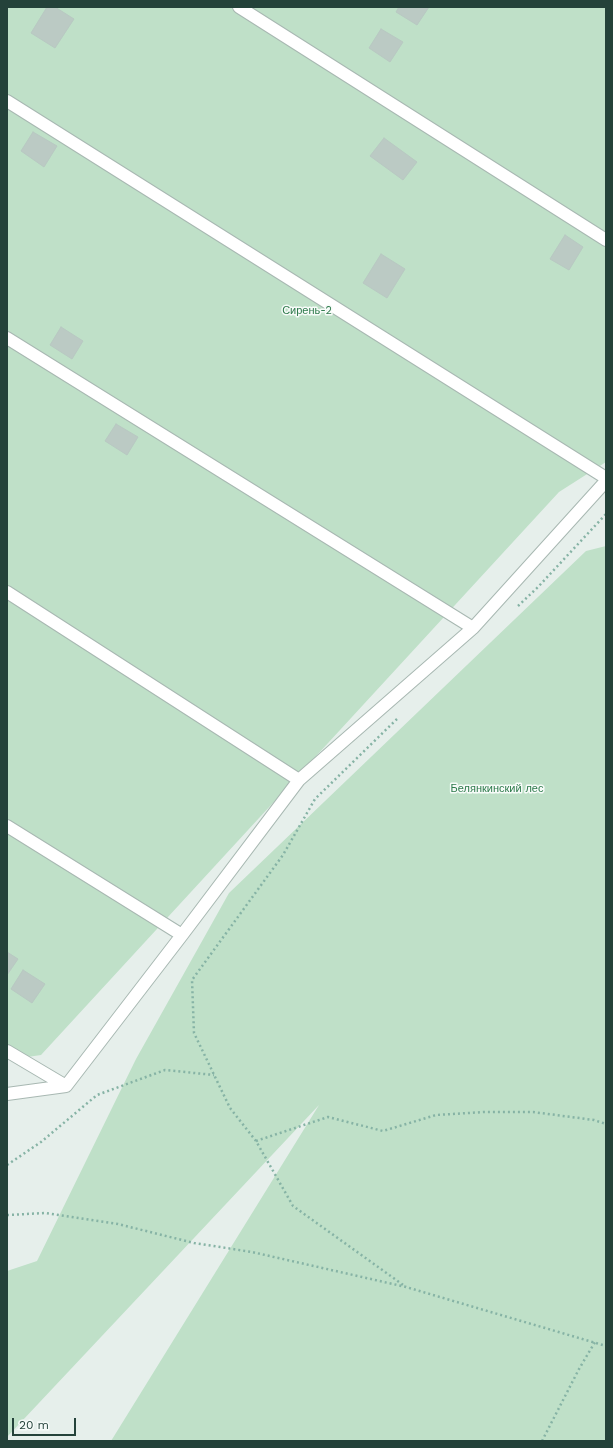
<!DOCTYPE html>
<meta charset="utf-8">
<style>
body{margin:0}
#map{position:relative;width:613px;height:1448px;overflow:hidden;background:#e6efeb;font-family:"Work Sans",sans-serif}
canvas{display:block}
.frame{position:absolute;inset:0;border:8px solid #24423a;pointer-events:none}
.scale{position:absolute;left:12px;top:1418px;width:64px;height:18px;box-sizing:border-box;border:2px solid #24423a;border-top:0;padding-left:5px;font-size:12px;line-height:14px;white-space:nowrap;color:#24423a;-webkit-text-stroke:3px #f7fbf9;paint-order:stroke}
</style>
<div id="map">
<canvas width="613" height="1448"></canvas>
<div class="frame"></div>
<div class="scale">20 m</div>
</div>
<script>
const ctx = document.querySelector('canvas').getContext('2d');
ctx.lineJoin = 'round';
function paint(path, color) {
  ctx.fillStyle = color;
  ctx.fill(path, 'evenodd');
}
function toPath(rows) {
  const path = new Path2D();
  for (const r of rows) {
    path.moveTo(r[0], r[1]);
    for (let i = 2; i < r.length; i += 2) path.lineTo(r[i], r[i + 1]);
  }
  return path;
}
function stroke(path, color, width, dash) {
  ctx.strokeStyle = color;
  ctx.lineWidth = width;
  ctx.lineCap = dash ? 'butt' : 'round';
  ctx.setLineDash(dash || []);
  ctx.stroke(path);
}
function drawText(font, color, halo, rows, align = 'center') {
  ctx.font = font + ' "Work Sans",sans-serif';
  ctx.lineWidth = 3;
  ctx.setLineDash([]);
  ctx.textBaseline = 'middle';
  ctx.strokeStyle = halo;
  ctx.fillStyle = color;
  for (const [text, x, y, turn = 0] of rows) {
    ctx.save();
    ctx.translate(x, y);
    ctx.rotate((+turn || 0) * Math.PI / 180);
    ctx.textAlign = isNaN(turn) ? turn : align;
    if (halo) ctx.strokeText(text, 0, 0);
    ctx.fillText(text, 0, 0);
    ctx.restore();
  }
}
const green = toPath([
 [7,7,606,7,606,462,559,492,41,1055,7,1060],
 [606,546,606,1441,111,1441,319,1105,7,1437,7,1271,37,1261,136,1059,229,893,586,551]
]);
const building = toPath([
 [47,7,55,7,74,19,55,48,31,33,47,7],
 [399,7,429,7,417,25,396,12,399,7],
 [381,29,403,42,390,62,369,48,381,29],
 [33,132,57,146,44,167,21,151,33,132],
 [384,138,417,162,403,180,370,156,384,138],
 [565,235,583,247,569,270,550,259,565,235],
 [381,254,405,269,387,298,363,283,381,254],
 [61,327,83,341,72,359,50,345,61,327],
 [116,424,138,437,127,455,105,441,116,424],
 [7,952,18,959,7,975,7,952],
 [23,970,45,984,32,1003,11,989,23,970]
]);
const path = toPath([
 [518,606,538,587,606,514],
 [397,719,315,799,283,855,192,980,194,1033,230,1108,256,1141,293,1206,406,1287],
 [256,1141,328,1117,383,1131,436,1115,484,1112,533,1112,594,1120,606,1124],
 [7,1165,41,1142,97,1095,165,1070,214,1075],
 [7,1215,46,1213,118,1224,194,1243,252,1252,406,1287,606,1346],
 [542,1441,579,1369,595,1342]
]);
const minor = toPath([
 [239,7,606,240],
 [7,101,606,478],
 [7,338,473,628],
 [7,592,299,780],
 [7,826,182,935],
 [7,1051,66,1086],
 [7,1094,66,1086,182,935,299,780,473,628,606,481]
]);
const parkNames = [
 ["Сирень-2",307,311],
 ["Белянкинский лес",497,789]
];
paint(green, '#bfe0c8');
paint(building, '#bbcac4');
stroke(building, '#b8c9c2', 1);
stroke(minor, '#a8b8b2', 14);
stroke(path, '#86b3a5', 2.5, [2, 3]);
stroke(minor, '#fff', 12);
drawText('11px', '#2d7a4b', '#f7fbf9', parkNames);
</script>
